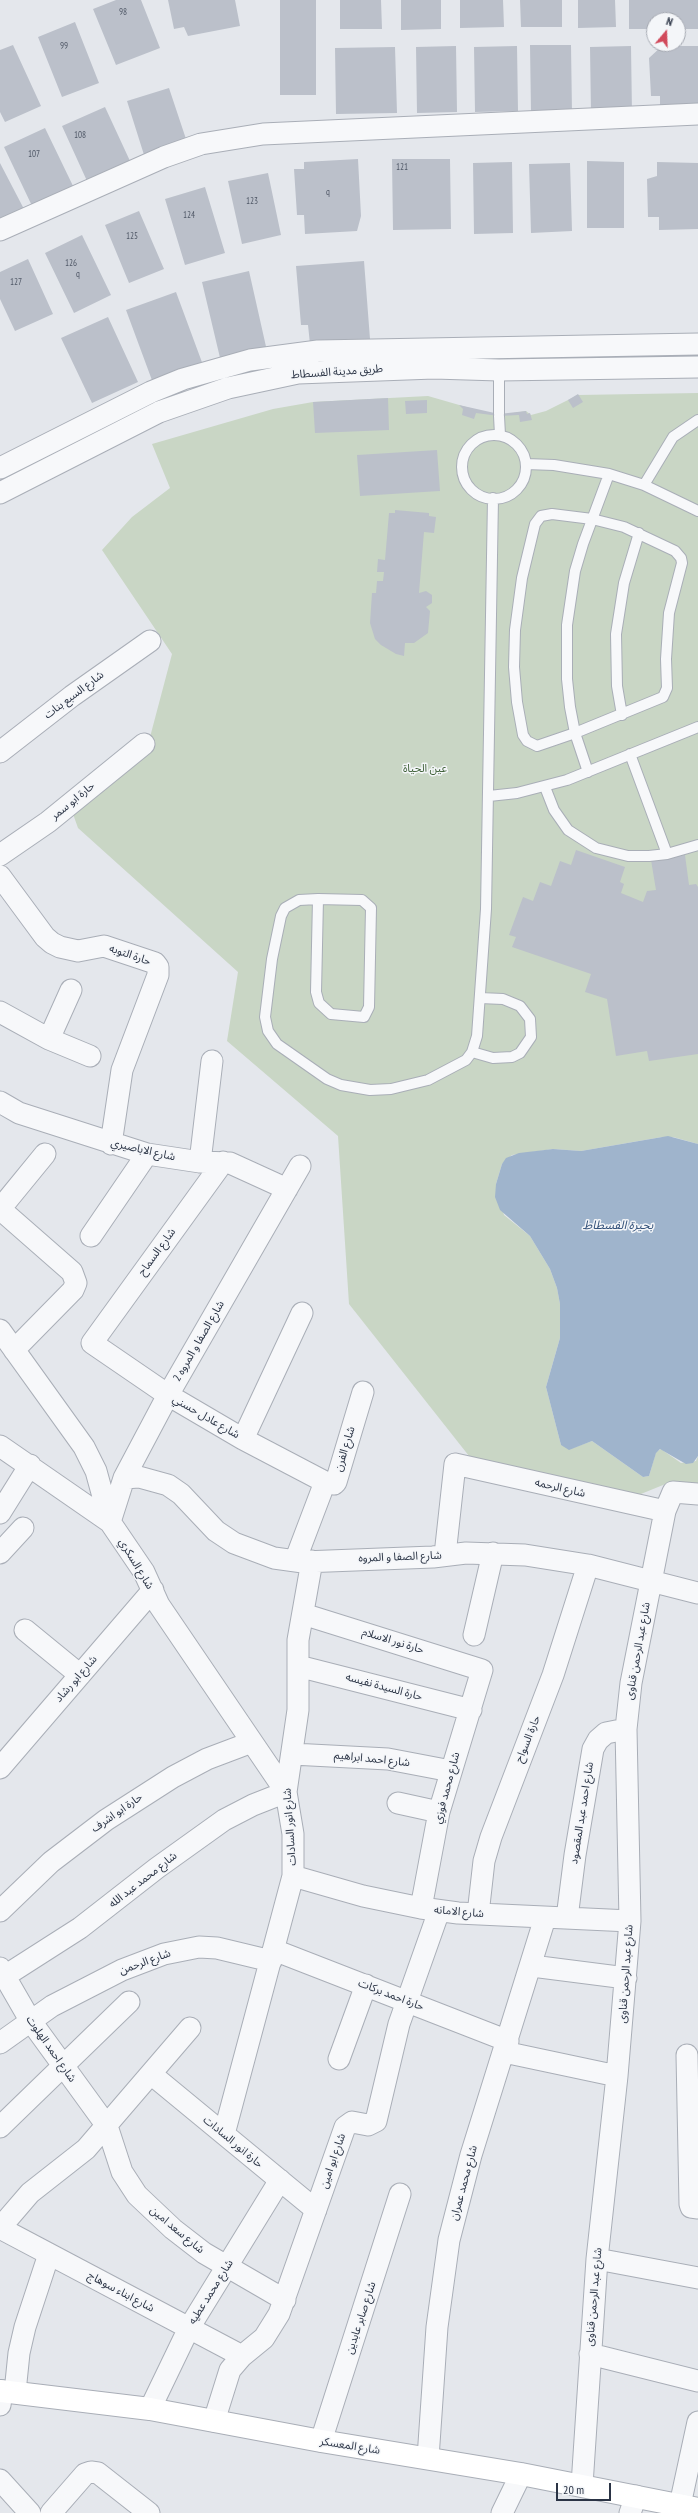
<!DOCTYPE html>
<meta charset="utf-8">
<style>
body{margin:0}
#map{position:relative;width:698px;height:2513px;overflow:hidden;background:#e4e7ec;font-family:"PT Sans Narrow",sans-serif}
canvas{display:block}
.north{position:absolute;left:646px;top:12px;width:40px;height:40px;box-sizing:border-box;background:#f4f6f9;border:1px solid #a4a8b1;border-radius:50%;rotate:19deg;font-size:11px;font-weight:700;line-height:16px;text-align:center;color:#2b3445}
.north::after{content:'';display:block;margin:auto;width:14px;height:18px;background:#d1495b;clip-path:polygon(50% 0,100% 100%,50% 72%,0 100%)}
.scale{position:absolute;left:556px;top:2483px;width:55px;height:18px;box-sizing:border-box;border:2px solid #2b3445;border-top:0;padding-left:5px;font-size:12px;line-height:14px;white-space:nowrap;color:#2b3445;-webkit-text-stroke:3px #f4f6f9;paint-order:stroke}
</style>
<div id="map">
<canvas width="698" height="2513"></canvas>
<div class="north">N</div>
<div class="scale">20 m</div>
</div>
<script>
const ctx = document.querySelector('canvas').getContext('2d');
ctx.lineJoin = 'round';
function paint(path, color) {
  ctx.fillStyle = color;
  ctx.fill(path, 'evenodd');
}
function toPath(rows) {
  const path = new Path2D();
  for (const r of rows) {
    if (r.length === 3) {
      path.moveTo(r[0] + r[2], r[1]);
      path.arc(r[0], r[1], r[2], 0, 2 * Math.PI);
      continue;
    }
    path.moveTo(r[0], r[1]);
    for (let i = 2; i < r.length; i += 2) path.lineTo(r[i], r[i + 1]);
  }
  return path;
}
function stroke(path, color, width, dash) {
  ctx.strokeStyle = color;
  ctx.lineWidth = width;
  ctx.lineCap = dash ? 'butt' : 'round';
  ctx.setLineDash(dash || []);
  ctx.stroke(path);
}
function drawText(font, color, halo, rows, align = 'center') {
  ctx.font = font + ' "PT Sans Narrow","Noto Sans Arabic",sans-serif';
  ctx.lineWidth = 3;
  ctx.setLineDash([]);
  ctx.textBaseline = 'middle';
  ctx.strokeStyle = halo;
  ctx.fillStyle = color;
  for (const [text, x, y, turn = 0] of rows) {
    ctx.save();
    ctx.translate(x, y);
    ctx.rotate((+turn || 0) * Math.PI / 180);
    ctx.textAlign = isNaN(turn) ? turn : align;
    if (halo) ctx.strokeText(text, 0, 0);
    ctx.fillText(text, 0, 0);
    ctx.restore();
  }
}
const green = toPath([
 [698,393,698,1144,673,1137,662,1137,581,1151,553,1149,512,1155,502,1164,496,1184,504,1215,530,1236,550,1269,557,1288,560,1304,560,1338,546,1387,561,1445,573,1448,592,1441,643,1477,649,1476,656,1452,661,1449,681,1463,696,1461,698,1456,698,1483,668,1483,631,1498,469,1456,349,1304,338,1136,227,1041,238,972,78,828,73,814,145,756,172,654,102,550,132,517,170,488,152,444,273,409,313,402,428,396,487,413,508,414,526,411,531,415,546,411,578,395]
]);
const water = toPath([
 [668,1136,698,1144,698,1456,693,1463,686,1464,660,1449,656,1453,649,1476,643,1477,592,1441,569,1450,561,1445,546,1387,560,1338,560,1304,557,1288,550,1269,530,1236,500,1210,495,1197,496,1184,502,1164,506,1158,519,1153,553,1149,581,1151]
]);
const building = toPath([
 [116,0,141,0,160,48,116,65,93,9],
 [168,0,235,0,240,26,188,36,184,27,174,29],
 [280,0,316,0,316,95,280,95],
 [340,0,381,0,382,29,340,29],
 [401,0,441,0,441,29,401,30],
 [460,0,503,0,504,27,460,28],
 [520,0,562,0,562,27,521,27],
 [578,0,615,0,616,27,578,28],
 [629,0,698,0,698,29,678,29,678,20,654,20,654,29,629,29],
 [75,22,99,83,62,97,38,37],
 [13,45,41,106,5,122,0,112,0,50],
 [530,45,571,45,572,113,531,113],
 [456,46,457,112,417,113,416,47],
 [517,46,518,111,475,112,474,47],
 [631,46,632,114,591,114,590,47],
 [662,46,698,46,698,114,660,115,660,96,651,96,649,58],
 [395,47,397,113,336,114,335,48],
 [169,88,188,145,145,158,127,101],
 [105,107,130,161,87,181,62,126],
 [45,128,74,188,33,208,4,147],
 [358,159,361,216,357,231,305,234,304,215,297,215,294,169,304,169,304,162],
 [392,159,450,159,451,229,393,230],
 [587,161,624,162,624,228,587,228],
 [512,162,513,233,474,234,473,163],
 [657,162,698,163,698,229,659,230,659,217,648,217,647,179,657,176],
 [0,163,25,211,0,224],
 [570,163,572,231,531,233,529,164],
 [268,173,281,235,242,244,228,181],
 [205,187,225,253,185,265,165,199],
 [139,211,164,269,129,283,105,225],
 [82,235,111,295,74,313,45,253],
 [28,259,53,314,15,331,0,299,0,272],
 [364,261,370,339,310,344,308,325,301,325,296,266],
 [249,271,267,351,221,362,202,282],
 [176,292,203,365,153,383,126,310],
 [108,317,138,382,92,403,61,338],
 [578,394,583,402,573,408,568,400],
 [388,398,389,430,315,433,313,402],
 [427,400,427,413,406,414,405,401],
 [459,405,499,414,526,411,527,414,530,413,532,420,520,422,519,415,499,416,476,413,474,419,462,415,463,409],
 [437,450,440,491,360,496,357,455],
 [395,510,429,513,429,516,436,517,434,533,424,532,419,593,426,591,432,595,432,603,426,607,430,611,428,633,414,643,405,643,404,656,396,654,381,645,375,639,370,623,372,593,376,593,377,581,383,581,384,572,377,572,378,559,385,560,389,513,395,513],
 [576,850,625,867,620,882,624,884,621,893,643,902,647,891,656,890,651,860,685,855,689,885,696,884,698,887,698,1054,649,1061,647,1051,616,1056,607,999,585,992,591,974,512,947,516,937,509,935,523,897,533,901,540,882,551,886,560,861,571,865]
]);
const lane = toPath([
 [499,370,499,414],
 [499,416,500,435],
 [494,467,32],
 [526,464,554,465,609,474,644,485,698,511],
 [644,485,673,437,698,420],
 [552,514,592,519,624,527,675,551,681,558,682,563,669,613,666,659,667,688,663,697,575,733,537,746,527,741,523,735,517,702,514,667,515,630,522,578,535,524,541,516,552,514],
 [622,715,617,686,616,634,624,583,639,533],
 [630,754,667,854],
 [588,772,575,733,570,707,567,679,567,625,575,571,583,544,609,474],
 [545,787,554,810,568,830,596,848,628,856,649,856,667,854,698,845],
 [489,796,517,793,567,780,698,727],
 [318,899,299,900,285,908,281,916,272,959,265,1017,268,1031,277,1044,327,1079,341,1085,370,1090,391,1089,428,1080,466,1060,472,1052,477,1036,486,909,493,498],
 [318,899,362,900,371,908,369,1007,364,1017,331,1014,319,1003,316,992,318,899],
 [472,1052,493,1058,512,1057,520,1053,531,1037,530,1019,520,1006,503,999,480,998]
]);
const street = toPath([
 [0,230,164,157,201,144,263,134,698,114],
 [0,468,151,392,183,379,250,360,318,351,698,344],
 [0,493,159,412,228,388,298,373,434,368,499,370,698,367],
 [0,752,72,696,150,641],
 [0,855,48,822,144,744],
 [0,876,45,937,52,943,60,947,78,951,104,946,155,963,158,967,158,975,122,1070,111,1144],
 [0,1012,49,1039,90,1056],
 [49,1039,71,990],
 [0,1102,19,1113,147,1154,200,1162,230,1163,287,1189],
 [200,1162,212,1061],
 [223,1162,92,1343,168,1395,243,1439,325,1482],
 [0,1209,72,1272,76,1283,73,1290,14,1350],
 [0,1209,45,1154],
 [91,1236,147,1154],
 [0,1330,84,1447,96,1471,110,1522,144,1572,159,1605,286,1792,253,1805,224,1820,157,1868,80,1928,5,1976],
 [243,1439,302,1313],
 [0,1446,110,1522,124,1478,168,1395,300,1166],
 [124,1478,139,1477,168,1485,181,1494,216,1531,234,1543,274,1558,303,1562,433,1557,466,1553,525,1555,588,1565,698,1593],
 [0,1513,30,1465],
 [0,1553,23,1528],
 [445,1555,455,1464,665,1511],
 [295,1561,325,1482,334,1484,336,1482,363,1392],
 [303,1614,482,1670,439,1812,421,1908],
 [25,1630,80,1675],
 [474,1635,493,1553],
 [298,1666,471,1710],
 [292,1754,388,1759,451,1771],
 [0,1768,153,1590],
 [398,1803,439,1812],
 [293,1876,363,1896,421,1908,458,1913,630,1921],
 [0,1911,51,1862,106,1820,173,1777,207,1759,252,1742],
 [478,1914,484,1861,491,1837,553,1675,588,1565],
 [567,1918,575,1855,593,1749,598,1740,606,1733,626,1729],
 [274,1950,508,2041],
 [532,1966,626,1978],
 [0,1968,30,2020,107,2126,122,2172,137,2195,173,2229,204,2253,285,2300],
 [0,2043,52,2006,122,1970,164,1954,199,1947,217,1948,271,1961],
 [504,2052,617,2076],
 [687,2055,690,2204,691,2207,698,2208],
 [339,2059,366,1985],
 [151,2074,316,2210],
 [0,2127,129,2002],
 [224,2134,293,1876,293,1834,286,1792,298,1710,298,1640,312,1561],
 [0,2228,30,2193,86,2149,190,2028],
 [0,2228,242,2356],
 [597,2259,698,2278],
 [590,2354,698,2381],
 [15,2392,19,2353,25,2327,49,2254],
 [0,2405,2,2391],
 [150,2409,189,2328,280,2180],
 [214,2421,230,2370,242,2356,264,2338,279,2314,345,2127,352,2122,368,2125,376,2121,399,2024,439,1911],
 [321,2441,400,2194],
 [428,2458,437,2327,449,2240,471,2155,545,1918],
 [0,2480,30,2513],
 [582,2485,597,2259,617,2076,630,1921,626,1729,631,1683,665,1511,673,1492,698,1494],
 [680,2505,698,2422],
 [51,2513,85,2474,91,2472,98,2473,149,2513],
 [502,2513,521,2474],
 [630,2513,636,2496]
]);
const secondary = toPath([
 [0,2391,150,2409,321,2441,521,2474,698,2509]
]);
const numberNames = [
 ["98",123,12],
 ["99",64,46],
 ["108",80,135],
 ["107",34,154],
 ["121",402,167],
 ["q",328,192],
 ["123",252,201],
 ["124",189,215],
 ["125",132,236],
 ["126",71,263],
 ["q",78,274],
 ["127",16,282]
];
const streetNames = [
 ["طريق مدينة الفسطاط",337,372,-4],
 ["شارع السبع بنات",74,695,-37],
 ["حارة ابو سمر",73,801,-39],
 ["حارة التوبه",130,955,19],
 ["شارع الاباصيري",143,1150,13],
 ["شارع السماح",157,1252,-54],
 ["شارع الصفا و المروه 2",199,1341,-60],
 ["شارع عادل حسني",206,1417,30],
 ["شارع الفرن",345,1449,-73],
 ["شارع الرحمه",560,1488,13],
 ["شارع الصفا و المروه",400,1557,-2],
 ["شارع السكري",136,1564,59],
 ["حارة نور الاسلام",393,1641,17],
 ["شارع عبد الرحمن قناوى",638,1651,-80],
 ["شارع ابو رشاد",76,1679,-49],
 ["حارة السيدة نفيسه",384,1687,15],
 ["حارة السواح",528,1739,-68],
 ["شارع احمد ابراهيم",372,1759,6],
 ["شارع محمد فوزي",447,1788,-75],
 ["حارة ابو اشرف",117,1813,-35],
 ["شارع احمد عبد المقصود",582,1813,-81],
 ["شارع انور السادات",290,1827,-94],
 ["شارع محمد عبد الله",143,1880,-38],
 ["شارع الامانه",459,1912,5],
 ["شارع الرحمن",145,1962,-20],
 ["شارع عبد الرحمن قناوى",626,1974,-86],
 ["حارة احمد بركات",391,1995,21],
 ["شارع احمد الهلوت",51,2049,55],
 ["حارة انور السادات",233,2142,40],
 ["شارع ابو امين",333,2161,-71],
 ["شارع محمد عمران",464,2183,-75],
 ["شارع سعد امين",177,2230,40],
 ["شارع ابناء سوهاج",121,2292,28],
 ["شارع محمد عطيه",211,2292,-58],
 ["شارع عبد الرحمن قناوى",594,2297,-85],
 ["شارع صابر عابدين",361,2318,-72],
 ["شارع المعسكر",350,2446,9]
];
const parkNames = [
 ["عين الحياة",425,769]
];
const waterNames = [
 ["بحيرة الفسطاط",618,1226]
];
paint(green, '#c9d6c5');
paint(water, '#9fb4cc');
paint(building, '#bbc0ca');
stroke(lane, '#a9aeb7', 12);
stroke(street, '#a9aeb7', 23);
stroke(secondary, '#a9aeb7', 24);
stroke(lane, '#f7f8fa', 10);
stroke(street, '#f7f8fa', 21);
stroke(secondary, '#fff', 22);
drawText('9px', '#4f5766', null, numberNames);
drawText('11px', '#2b3445', '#f4f6f9', streetNames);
drawText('11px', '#3f6138', '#f4f6f9', parkNames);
drawText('italic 12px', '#34527a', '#f4f6f9', waterNames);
</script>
